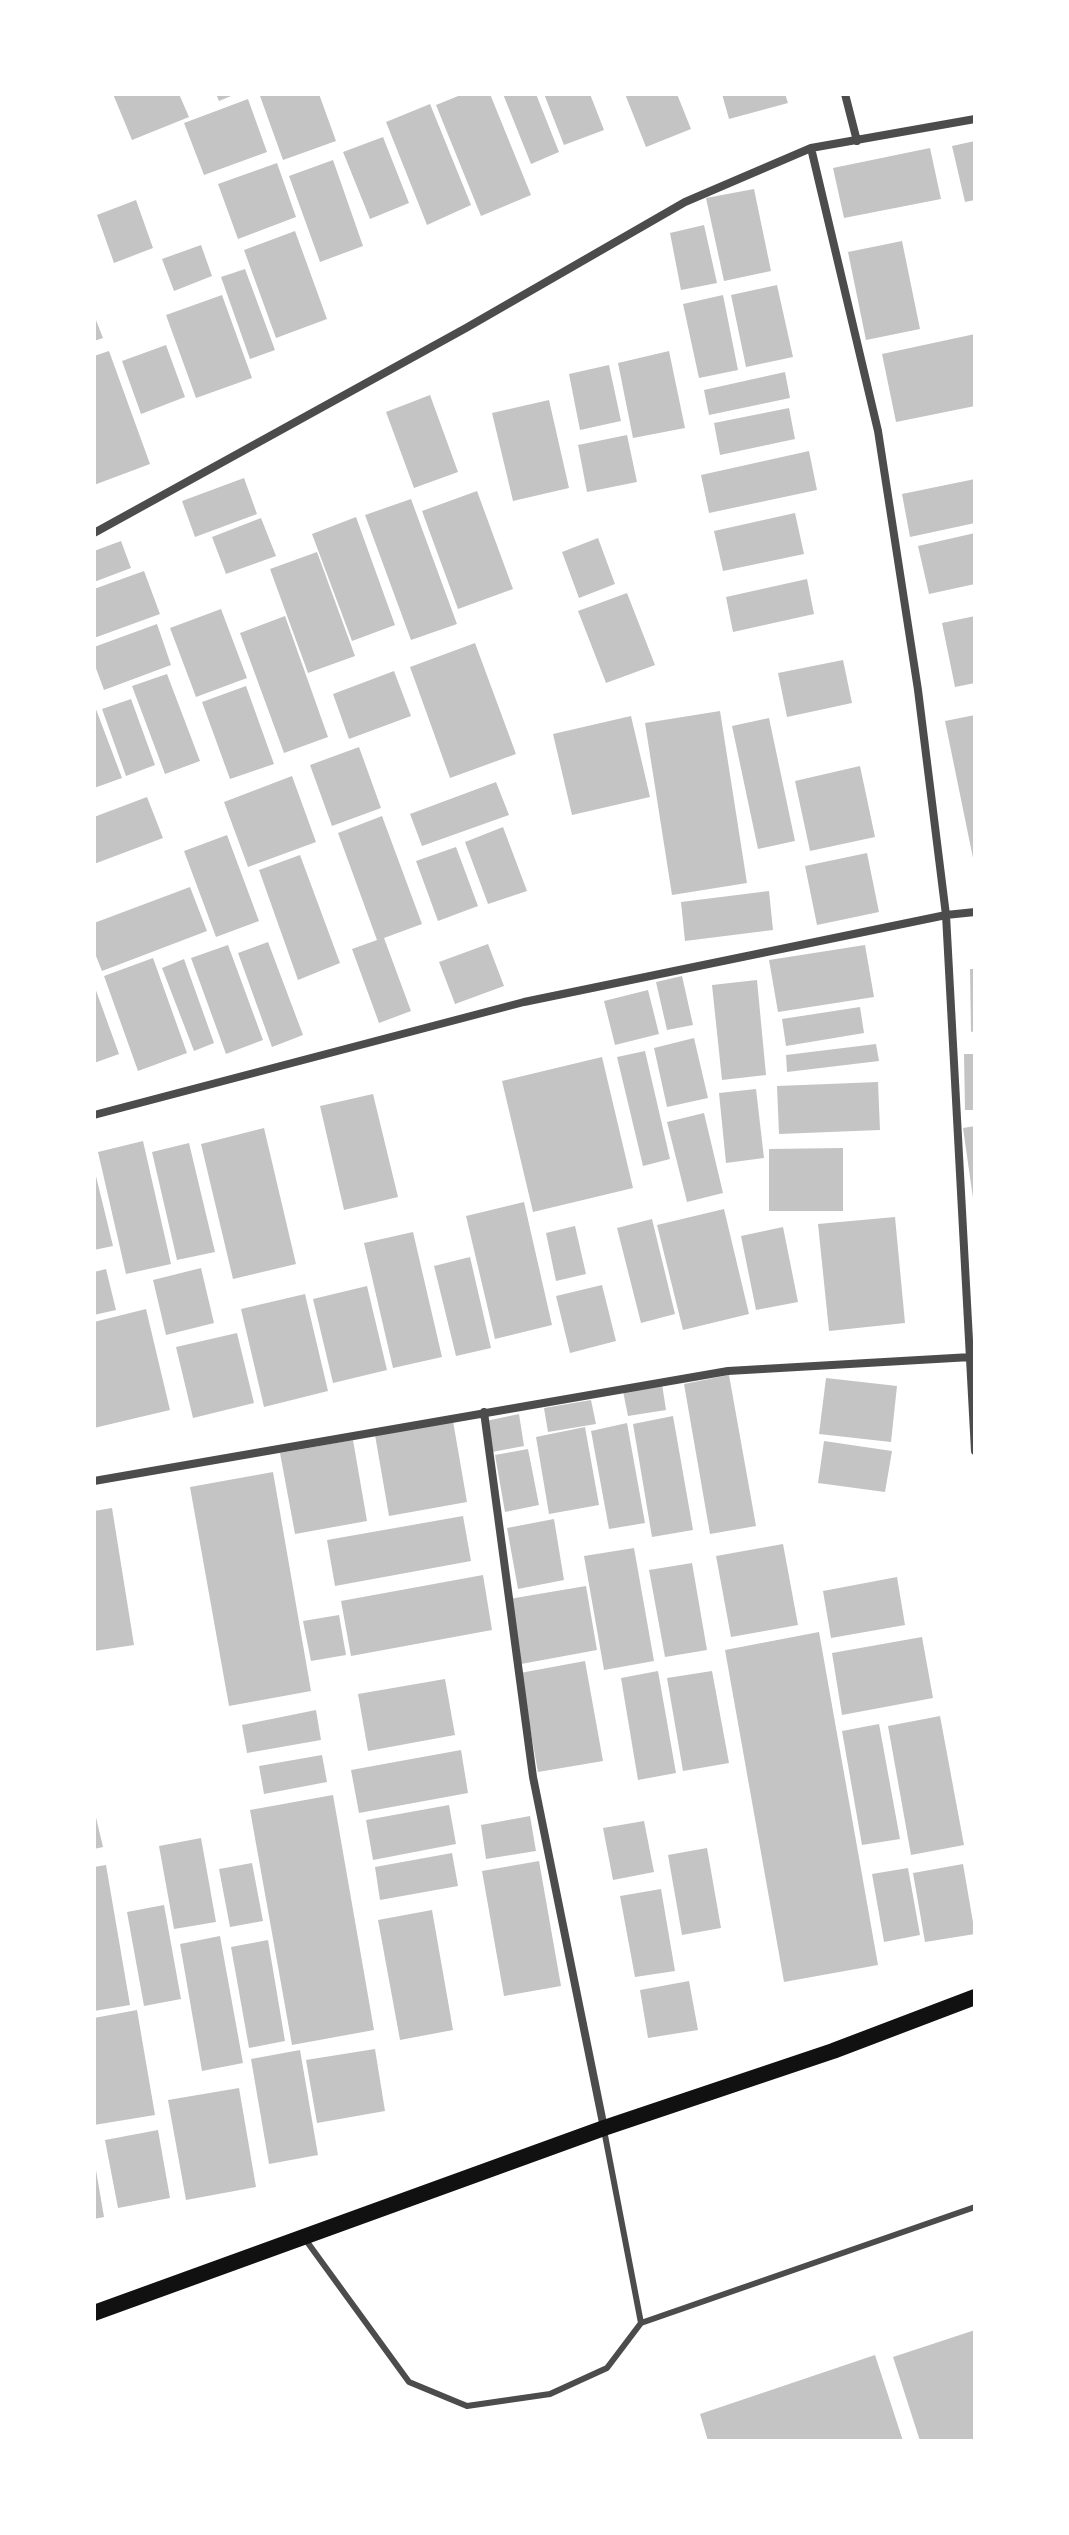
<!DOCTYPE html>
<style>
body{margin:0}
#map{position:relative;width:1069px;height:2535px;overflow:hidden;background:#fff;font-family:Signika,sans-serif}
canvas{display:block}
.frame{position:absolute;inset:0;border:96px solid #fff;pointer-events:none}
</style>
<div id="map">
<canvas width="1069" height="2535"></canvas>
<div class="frame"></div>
</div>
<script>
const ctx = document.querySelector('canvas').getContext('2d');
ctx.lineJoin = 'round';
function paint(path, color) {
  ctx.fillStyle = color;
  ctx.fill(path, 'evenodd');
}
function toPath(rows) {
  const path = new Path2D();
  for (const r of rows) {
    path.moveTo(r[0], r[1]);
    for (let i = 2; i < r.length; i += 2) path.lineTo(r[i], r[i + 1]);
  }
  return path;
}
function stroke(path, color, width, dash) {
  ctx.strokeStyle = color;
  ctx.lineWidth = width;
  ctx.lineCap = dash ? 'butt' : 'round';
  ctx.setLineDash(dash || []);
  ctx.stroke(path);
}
const building = toPath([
 [113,94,179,94,189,117,132,140],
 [216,94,236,94,219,101],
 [267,94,319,94,336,141,283,160,260,96],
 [463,94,490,94,531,195,481,216,436,105],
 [503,94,536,94,559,152,531,164],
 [544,94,590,94,604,130,564,145],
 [625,94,677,94,691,129,646,147],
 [722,94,785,94,788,103,729,119],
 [248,99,267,152,204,175,184,123],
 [430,104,471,205,427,225,386,122],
 [383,137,409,203,370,219,343,152],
 [975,141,975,200,965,202,952,146],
 [930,148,941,199,844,218,833,168],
 [333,160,363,246,320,262,289,176],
 [277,163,296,217,238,239,218,184],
 [754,189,771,271,724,281,706,198],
 [136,200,153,248,114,263,97,215],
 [704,225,717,283,681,290,670,233],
 [295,231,327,319,276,338,244,250],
 [902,241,920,329,866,340,848,252],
 [201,245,212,276,174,291,162,259],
 [245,269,275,350,250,359,221,277],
 [777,285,793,357,746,367,731,295],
 [222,295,252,378,196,398,166,315],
 [723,295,738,370,699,378,683,304],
 [94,315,103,338,94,341],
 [975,334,975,406,896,422,882,354],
 [166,345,185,397,141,414,122,361],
 [109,351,150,464,94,485,94,356],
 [669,351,685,428,633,438,618,363],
 [609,365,621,421,580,430,569,374],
 [785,372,790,398,709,415,704,390],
 [430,395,458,472,414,488,386,412],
 [549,400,569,488,513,501,492,413],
 [789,408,795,439,720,455,714,423],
 [627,435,637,482,587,492,578,445],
 [809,451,817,490,709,513,701,475],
 [244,478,257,514,195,537,182,501],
 [975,479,975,523,910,537,902,494],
 [477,491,513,589,458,609,422,511],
 [411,499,457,624,411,640,365,515],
 [795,513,804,554,723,571,714,531],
 [356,517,395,625,352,641,312,534],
 [261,518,276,556,226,574,212,537],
 [975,533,975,584,929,594,918,546],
 [598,538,615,584,579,598,562,552],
 [121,541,131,568,94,582,94,551],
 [317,552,355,656,308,673,270,569],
 [144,571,160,614,94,638,94,589],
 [807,579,814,614,733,632,726,597],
 [627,593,655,665,606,683,578,611],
 [221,609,247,678,196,697,170,628],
 [285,616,328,737,284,753,240,633],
 [975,616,975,683,955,687,942,623],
 [157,624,171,665,104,690,94,663,94,647],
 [475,643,516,754,450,778,410,667],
 [843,660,852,703,787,717,778,673],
 [394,671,411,716,349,739,333,694],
 [167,674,200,761,165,774,132,686],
 [246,686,274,764,230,779,202,702],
 [131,699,155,765,126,776,102,709],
 [94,704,122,778,94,788],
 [720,711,747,883,672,895,645,723],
 [975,715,975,863,974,863,945,721],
 [631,716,650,797,572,815,553,734],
 [769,718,795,841,758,849,732,726],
 [359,747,381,808,332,826,310,765],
 [860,766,875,837,810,851,795,781],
 [292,776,316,842,248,867,224,802],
 [496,782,509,815,422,846,410,814],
 [147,797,163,838,94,864,94,817],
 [382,816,422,924,384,938,411,1011,379,1023,352,949,377,940,338,833],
 [503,827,527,891,488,904,465,842],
 [227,835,259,921,216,937,184,851],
 [456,847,478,906,438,921,416,861],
 [867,853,879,912,817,925,805,866],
 [300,855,340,963,298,980,259,870],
 [190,887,207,931,102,971,94,951,94,923],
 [769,891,773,930,685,941,681,902],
 [268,942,303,1035,272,1047,238,953],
 [488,944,504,986,455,1004,439,962],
 [228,945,263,1040,226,1054,191,958],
 [865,945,874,997,778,1012,769,960],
 [153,958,187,1053,138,1071,104,976],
 [184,959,214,1043,194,1051,162,968],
 [970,969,975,969,975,1031,971,1032],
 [682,976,693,1025,667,1030,656,982],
 [757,980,766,1075,722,1080,712,985],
 [94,985,119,1054,94,1063],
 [648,990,659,1034,615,1045,604,1001],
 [860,1007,864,1033,786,1046,782,1019],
 [694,1038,708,1098,667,1107,654,1048],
 [876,1044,879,1061,787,1072,786,1055],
 [645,1051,670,1159,643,1166,617,1057],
 [964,1054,975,1054,975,1110,965,1110],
 [602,1057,633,1188,533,1212,502,1081],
 [878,1082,880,1130,779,1134,777,1086],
 [756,1089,764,1158,726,1163,719,1093],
 [373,1094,398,1197,344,1210,320,1106],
 [704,1113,723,1193,687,1202,667,1122],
 [975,1126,975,1198,973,1198,963,1128],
 [264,1128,296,1264,233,1279,201,1144],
 [143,1141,171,1264,126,1274,98,1152],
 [189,1143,215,1252,177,1260,152,1152],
 [843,1148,843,1211,769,1211,769,1149],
 [94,1168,113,1246,94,1250],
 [524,1202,552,1325,495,1339,466,1216],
 [724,1209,749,1314,683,1330,657,1225],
 [895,1217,905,1323,829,1331,818,1224],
 [652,1219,675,1314,641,1323,617,1228],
 [575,1226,586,1274,556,1281,546,1233],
 [783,1227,798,1302,756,1310,741,1236],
 [413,1232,442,1357,393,1368,364,1243],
 [470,1257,491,1348,456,1356,434,1266],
 [201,1268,214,1323,166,1335,153,1280],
 [106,1269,116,1310,94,1315,94,1272],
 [602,1285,616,1341,570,1353,556,1296],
 [367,1286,387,1370,333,1383,313,1299],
 [305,1294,328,1391,264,1407,241,1309],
 [146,1309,170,1410,94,1428,94,1322],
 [237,1333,254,1403,193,1418,176,1347],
 [729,1375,756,1526,710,1534,684,1384],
 [826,1378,897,1386,891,1442,819,1434],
 [662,1384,666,1410,628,1416,623,1391],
 [591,1400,596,1424,548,1432,544,1408],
 [519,1414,524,1446,492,1452,486,1421],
 [673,1416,693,1530,652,1537,633,1424],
 [453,1421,467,1502,389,1516,375,1435],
 [627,1423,645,1523,609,1529,591,1431],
 [585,1427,599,1505,549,1514,536,1437],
 [353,1440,367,1521,295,1534,280,1453],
 [824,1441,892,1451,885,1492,818,1483],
 [528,1449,539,1505,505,1512,495,1455],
 [273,1472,311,1691,229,1706,190,1487],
 [112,1508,134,1645,94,1651,94,1511],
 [463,1516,471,1561,335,1586,327,1540],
 [554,1519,564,1580,518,1589,507,1528],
 [783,1544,798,1625,731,1637,716,1556],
 [634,1548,654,1661,604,1670,584,1556],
 [692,1563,707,1650,665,1657,649,1570],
 [483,1575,492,1630,351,1656,341,1601],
 [897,1577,905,1625,831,1638,823,1591],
 [586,1586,597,1650,521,1664,509,1599],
 [339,1615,346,1655,311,1661,303,1621],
 [819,1632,878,1965,784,1982,725,1650],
 [922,1637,933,1698,842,1715,832,1653],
 [585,1661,603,1761,538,1772,520,1673],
 [658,1671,676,1773,638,1780,621,1678],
 [712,1671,729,1763,683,1771,667,1678],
 [445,1679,455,1735,368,1751,358,1694],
 [316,1710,321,1740,247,1753,242,1725],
 [940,1716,964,1845,911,1855,888,1726],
 [879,1724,900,1839,862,1845,842,1731],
 [461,1750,468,1793,359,1813,351,1770],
 [322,1755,327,1782,264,1794,259,1766],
 [333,1795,374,2030,292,2045,250,1810],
 [449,1805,456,1844,373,1860,366,1820],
 [94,1809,103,1847,94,1849],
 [530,1816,536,1851,486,1859,481,1825],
 [644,1821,654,1872,613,1880,603,1828],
 [201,1838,216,1922,174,1929,159,1846],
 [707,1848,721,1928,682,1935,668,1855],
 [452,1853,458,1886,380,1900,375,1867],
 [539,1861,561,1986,504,1996,482,1871],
 [252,1863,263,1921,230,1927,219,1869],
 [963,1864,975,1934,925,1942,913,1873],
 [106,1865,130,2005,94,2011,94,1867],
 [908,1868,920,1935,884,1942,872,1874],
 [661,1889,675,1971,635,1977,620,1896],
 [164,1905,181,1999,144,2006,127,1912],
 [432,1910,453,2030,400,2040,378,1920],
 [220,1936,243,2063,202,2071,180,1944],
 [268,1940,285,2041,249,2048,231,1947],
 [689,1981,698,2030,648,2038,640,1990],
 [137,2010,155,2115,94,2125,94,2018],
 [375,2049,385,2111,317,2123,306,2060],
 [300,2050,318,2155,269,2164,251,2059],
 [239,2088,256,2187,186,2200,168,2100],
 [158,2130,170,2198,118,2208,105,2140],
 [96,2170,104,2217,94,2219,94,2171],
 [975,2330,975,2441,920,2441,893,2357],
 [875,2355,903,2441,708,2441,700,2414]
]);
const service = toPath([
 [604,2130,641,2323],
 [305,2239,409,2382,467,2406,550,2394,607,2368,641,2323,975,2207]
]);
const minor = toPath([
 [845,94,857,141],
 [811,148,878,431,918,690,946,915,975,1451],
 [94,533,466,328,685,202,811,148,975,119],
 [94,1115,524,1002,946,915,975,912],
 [484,1412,533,1777,604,2128],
 [94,1481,728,1371,971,1357]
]);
const secondary = toPath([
 [94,2313,604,2128,833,2051,975,1997]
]);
paint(building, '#c4c4c4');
stroke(service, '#4c4c4c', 6);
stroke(minor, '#4c4c4c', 8);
stroke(secondary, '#111', 16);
</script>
